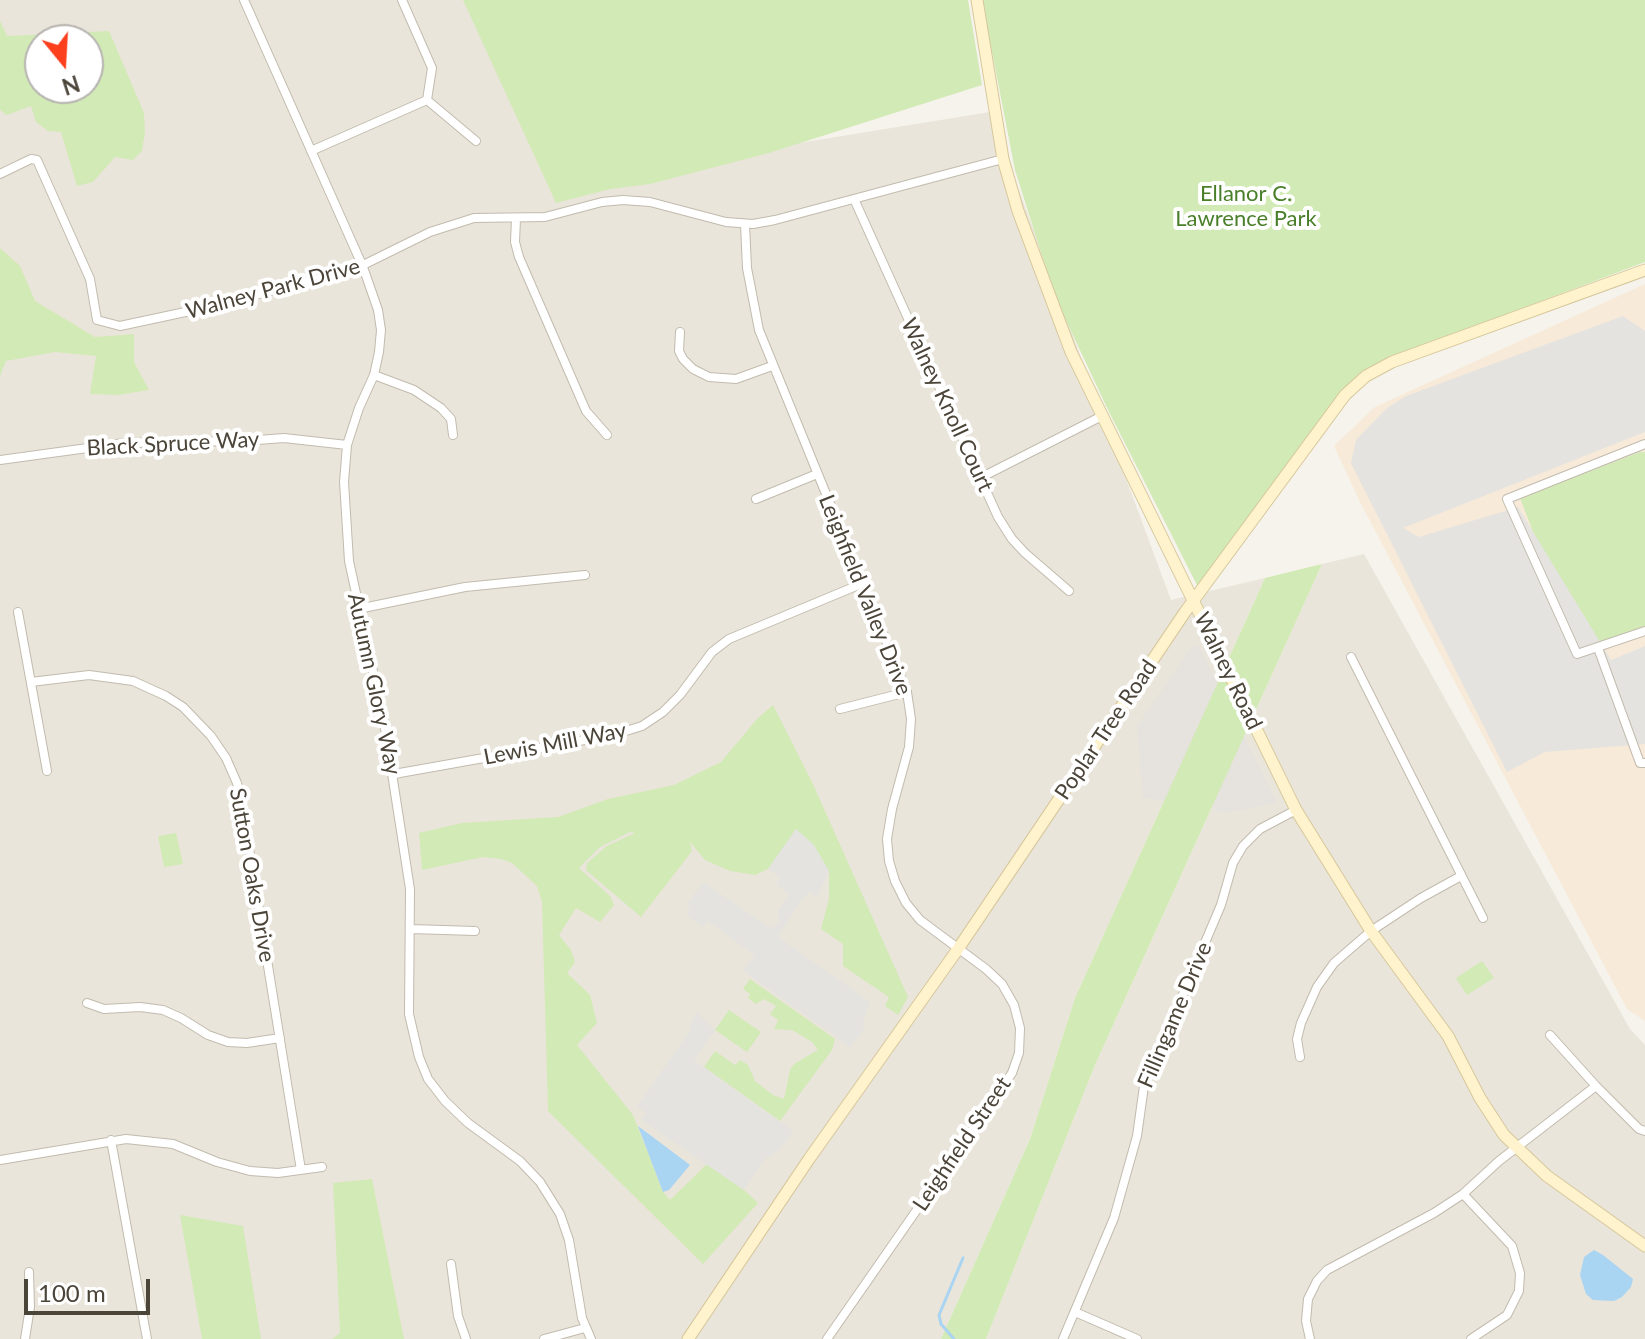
<!DOCTYPE html>
<style>
body{margin:0}
#map{position:relative;width:1645px;height:1339px;overflow:hidden;background:#f6f3ec;font-family:Lato,sans-serif}
canvas{display:block}
.north{position:absolute;left:24px;top:24px;width:80px;height:80px;box-sizing:border-box;background:#fff;border:2px solid #b7b4b0;border-radius:50%;rotate:162deg;font-size:22px;font-weight:700;line-height:32px;text-align:center;color:#4b4439}
.north::after{content:'';display:block;margin:auto;width:28px;height:36px;background:#fc3f1d;clip-path:polygon(50% 0,100% 100%,50% 72%,0 100%)}
.scale{position:absolute;left:24px;top:1279px;width:126px;height:36px;box-sizing:border-box;border:4px solid #4b4439;border-top:0;padding-left:10px;font-size:24px;line-height:28px;white-space:nowrap;color:#4b4439;-webkit-text-stroke:6px #fff;paint-order:stroke}
</style>
<div id="map">
<canvas width="1645" height="1339"></canvas>
<div class="north">N</div>
<div class="scale">100 m</div>
</div>
<script>
const ctx = document.querySelector('canvas').getContext('2d');
ctx.lineJoin = 'round';
function paint(path, color) {
  ctx.fillStyle = color;
  ctx.fill(path, 'evenodd');
}
function toPath(rows) {
  const path = new Path2D();
  for (const r of rows) {
    path.moveTo(r[0], r[1]);
    for (let i = 2; i < r.length; i += 2) path.lineTo(r[i], r[i + 1]);
  }
  return path;
}
function stroke(path, color, width, dash) {
  ctx.strokeStyle = color;
  ctx.lineWidth = width;
  ctx.lineCap = dash ? 'butt' : 'round';
  ctx.setLineDash(dash || []);
  ctx.stroke(path);
}
function drawText(font, color, halo, rows, align = 'center') {
  ctx.font = font + ' Lato,sans-serif';
  ctx.lineWidth = 8;
  ctx.setLineDash([]);
  ctx.textBaseline = 'middle';
  ctx.strokeStyle = halo;
  ctx.fillStyle = color;
  for (const [text, x, y, turn = 0] of rows) {
    ctx.save();
    ctx.translate(x, y);
    ctx.rotate((+turn || 0) * Math.PI / 180);
    ctx.textAlign = isNaN(turn) ? turn : align;
    if (halo) ctx.strokeText(text, 0, 0);
    ctx.fillText(text, 0, 0);
    ctx.restore();
  }
}
const residential = toPath([
 [0,0,471,0,564,181,990,112,1171,600,1265,578,1075,998,1030,1139,941,1339,0,1339],
 [40,40,88,40,88,88,40,88],
 [1364,554,1630,1029,1645,1045,1645,1339,986,1339,1095,1065,1322,564]
]);
const commercial = toPath([
 [1645,284,1645,1021,1627,1009,1360,502,1334,446,1375,407]
]);
const industrial = toPath([
 [1192,646,1199,646,1277,803,1224,813,1205,806,1143,798,1137,726]
]);
const green = toPath([
 [463,0,968,0,982,85,769,153,650,184,610,189,556,203],
 [982,0,1645,0,1645,262,1409,351,1353,384,1199,589,1109,412,1055,297,1015,170],
 [0,21,7,36,109,31,144,113,145,132,142,151,133,160,115,157,93,182,77,186,61,132,48,131,36,122,31,106,7,115,0,110],
 [88,40,88,88,40,88,40,40],
 [0,248,20,266,35,301,95,337,134,334,134,362,149,390,118,395,90,394,96,356,55,352,6,361,0,376],
 [1640,452,1645,452,1645,626,1586,648,1550,576,1520,498],
 [1322,564,1095,1065,986,1339,941,1339,1030,1139,1075,998,1265,578],
 [773,705,812,782,908,997,898,1015,885,1006,889,997,843,966,843,944,821,929,829,899,829,871,796,829,768,869,755,875,730,871,705,860,690,842,692,851,641,917,586,870,587,863,607,846,635,833,630,832,600,847,579,868,610,896,614,905,600,922,576,908,559,935,571,950,575,962,567,973,590,995,597,1023,577,1045,633,1115,663,1192,670,1200,707,1164,744,1190,758,1203,703,1264,548,1111,542,902,537,886,512,863,501,859,483,857,422,870,419,833,462,823,558,817,608,799,674,785,721,762,757,719],
 [176,833,183,864,164,867,158,836],
 [1482,961,1494,978,1467,995,1456,978],
 [750,979,835,1039,832,1050,780,1121,704,1067,715,1051,735,1065,740,1060,748,1065,755,1081,773,1095,784,1099,790,1070,794,1064,818,1050,812,1042,792,1030,774,1029,778,1020,770,1014,776,1006,764,999,756,1004,748,998,750,994,743,989],
 [729,1010,761,1032,747,1052,715,1030],
 [372,1179,404,1339,332,1339,340,1333,333,1183],
 [180,1215,243,1226,261,1339,202,1339]
]);
const parking = toPath([
 [1623,316,1645,331,1645,432,1403,528,1419,537,1518,507,1611,660,1645,646,1645,744,1545,752,1507,772,1351,463,1356,440,1387,408,1406,396],
 [796,829,814,845,829,871,817,897,810,892,802,899,778,937,870,1002,863,1021,864,1029,850,1047,742,970,754,957,753,954,708,921,703,927,687,916,690,909,687,905,703,882,772,929,779,921,778,911,789,894,776,884,780,877,768,869],
 [697,1013,715,1030,694,1060,794,1132,779,1150,764,1160,744,1190,641,1120,646,1113,637,1107,692,1028,690,1025]
]);
const water = toPath([
 [638,1126,690,1165,669,1190,663,1192],
 [1594,1250,1603,1255,1633,1279,1631,1287,1622,1297,1614,1301,1593,1300,1586,1294,1580,1275,1584,1257]
]);
const stream = toPath([
 [954,1339,941,1324,939,1315,963,1258]
]);
const street = toPath([
 [244,0,363,267,378,310,381,330,379,352,374,375,359,408,347,445,344,482,349,561,384,722,410,889,409,1014,419,1057,428,1079,445,1101,468,1123,520,1161,540,1182,560,1214,569,1240,582,1318,591,1339],
 [402,0,432,68,427,100],
 [311,151,427,100,476,141],
 [0,174,31,159,37,160,90,279,97,320,120,326,204,308,353,270,430,232,474,218,545,217,602,202,623,200,650,202,726,222,753,224,775,220,1003,159],
 [854,199,998,517,1012,539,1025,553,1069,591],
 [516,219,515,242,519,257,586,411,607,435],
 [745,224,747,268,759,330,907,692,911,719,909,747,892,809,887,839,889,861,895,881,906,903,920,920,986,969,1002,984,1014,1005,1020,1028,1019,1053,1012,1073,827,1339],
 [680,332,679,351,683,359,693,369,709,377,736,379,772,366],
 [374,375,414,390,441,408,451,419,453,435],
 [1645,444,1507,499,1577,654,1645,631],
 [0,460,124,443,244,441,284,438,347,445],
 [980,478,1102,416],
 [756,499,817,474],
 [358,609,465,587,585,575],
 [18,612,47,771],
 [1598,648,1640,763,1645,763],
 [1351,657,1483,918],
 [31,682,89,675,133,681,166,696,183,707,211,736,226,758,237,783,242,805,301,1170],
 [840,709,907,692],
 [394,774,613,735,642,726,663,712,680,695,712,652,729,639,861,584],
 [411,929,475,931],
 [87,1003,104,1009,140,1007,163,1010,181,1018,208,1035,228,1042,247,1043,280,1038],
 [1550,1035,1596,1086,1639,1129,1645,1131],
 [1300,1057,1297,1039,1301,1023,1317,987,1334,963,1371,931,1421,898,1461,876],
 [111,1140,147,1339],
 [0,1160,126,1139,173,1144,217,1162,250,1171,278,1173,322,1167],
 [1463,1194,1512,1246,1520,1273,1519,1291,1507,1315,1471,1339],
 [451,1264,458,1316,466,1339],
 [1075,1312,1137,1339],
 [25,1339,30,1307,29,1272],
 [544,1339,585,1328],
 [1063,1339,1114,1218,1137,1136,1144,1086,1221,905,1233,863,1243,846,1260,829,1296,810],
 [1310,1339,1306,1321,1308,1299,1317,1281,1327,1270,1434,1213,1463,1194,1499,1161,1596,1086]
]);
const secondary = toPath([
 [977,0,1003,159,1018,211,1071,352,1296,810,1371,931,1448,1036,1480,1098,1504,1135,1547,1176,1645,1246],
 [688,1339,809,1159,958,949,1185,612,1345,395,1366,376,1392,362,1645,270]
]);
const parkNames = [
 ["Ellanor C.",1246,194],
 ["Lawrence Park",1246,219]
];
const streetNames = [
 ["Walney Park Drive",273,289,-15],
 ["Walney Knoll Court",947,405,65],
 ["Black Spruce Way",173,444,-3],
 ["Leighfield Valley Drive",865,595,68],
 ["Walney Road",1228,671,64],
 ["Autumn Glory Way",374,684,78],
 ["Poplar Tree Road",1106,730,-56],
 ["Lewis Mill Way",555,744,-11],
 ["Sutton Oaks Drive",252,875,80],
 ["Fillingame Drive",1175,1015,-67],
 ["Leighfield Street",962,1144,-56]
];
paint(residential, '#eae5da');
paint(commercial, '#f7ead8');
paint(industrial, '#e6e2dd');
paint(green, '#d2eab5');
paint(parking, '#e5e3e0');
paint(water, '#a9d4f2');
stroke(stream, '#a9d4f2', 3);
stroke(street, '#c2bbae', 10);
stroke(secondary, '#d6c79b', 13);
stroke(street, '#fff', 8);
stroke(secondary, '#fff3cd', 11);
drawText('22px', '#4a7f2a', '#fff', parkNames);
drawText('22px', '#4b4439', '#fff', streetNames);
</script>
